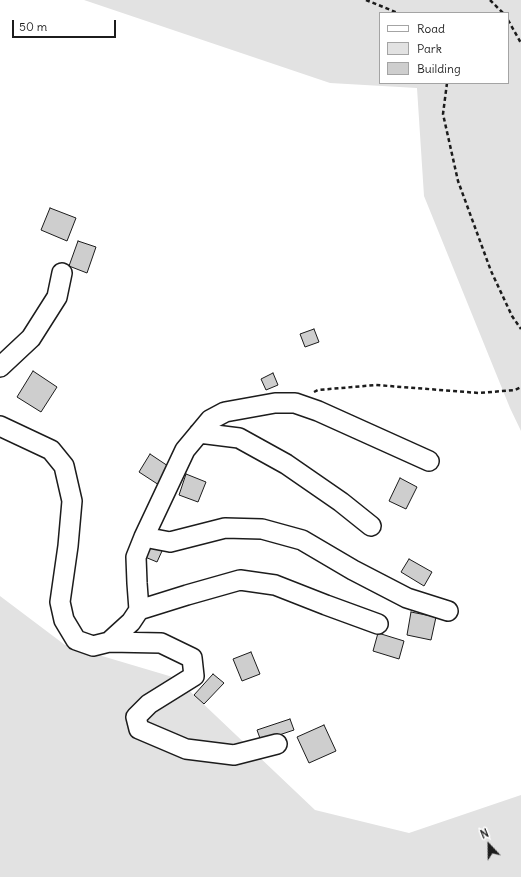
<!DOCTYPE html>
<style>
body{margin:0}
#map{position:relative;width:521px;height:877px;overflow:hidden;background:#fff;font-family:Delius,sans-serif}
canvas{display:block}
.legend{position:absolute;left:379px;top:12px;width:130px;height:72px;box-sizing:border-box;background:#fff;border:1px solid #a4a4a4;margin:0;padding:5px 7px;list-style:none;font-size:12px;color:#1c1c1c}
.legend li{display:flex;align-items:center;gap:8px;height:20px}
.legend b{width:20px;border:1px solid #a4a4a4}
.north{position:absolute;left:469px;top:825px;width:40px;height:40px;-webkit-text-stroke:3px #fff;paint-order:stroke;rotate:338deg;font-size:11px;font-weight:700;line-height:16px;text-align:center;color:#1c1c1c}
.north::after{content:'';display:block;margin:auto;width:14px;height:18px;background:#1c1c1c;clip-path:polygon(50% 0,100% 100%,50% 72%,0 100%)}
.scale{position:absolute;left:12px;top:20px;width:104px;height:18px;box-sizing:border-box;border:2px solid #1c1c1c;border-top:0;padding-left:5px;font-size:12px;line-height:14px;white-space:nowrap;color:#1c1c1c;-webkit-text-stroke:3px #fff;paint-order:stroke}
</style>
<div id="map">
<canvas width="521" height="877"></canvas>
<ul class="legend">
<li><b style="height:5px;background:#fff"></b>Road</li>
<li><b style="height:11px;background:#e2e2e2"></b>Park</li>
<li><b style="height:11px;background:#cecece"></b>Building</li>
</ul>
<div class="north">N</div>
<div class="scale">50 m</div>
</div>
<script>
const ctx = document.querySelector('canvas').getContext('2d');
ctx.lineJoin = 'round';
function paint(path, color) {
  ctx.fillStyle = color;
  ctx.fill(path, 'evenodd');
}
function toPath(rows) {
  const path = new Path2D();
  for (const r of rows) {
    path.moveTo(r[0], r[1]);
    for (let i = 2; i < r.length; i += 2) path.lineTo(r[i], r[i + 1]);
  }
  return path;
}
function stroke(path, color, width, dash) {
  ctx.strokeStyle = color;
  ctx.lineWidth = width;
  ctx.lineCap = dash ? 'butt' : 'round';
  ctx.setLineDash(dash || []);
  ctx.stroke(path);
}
const green = toPath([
 [84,0,521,0,521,431,510,408,424,196,417,88,330,83],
 [380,13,508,13,508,83,380,83],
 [0,596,65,645,176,678,315,810,409,833,521,795,521,877,0,877]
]);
const building = toPath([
 [50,208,76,218,67,241,41,230,50,208],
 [78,241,96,247,87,273,69,266,78,241],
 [314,329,319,342,305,347,300,334,314,329],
 [33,371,57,387,41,412,17,397,33,371],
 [273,373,278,385,266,390,261,379,273,373],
 [150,454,171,468,159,485,139,472,150,454],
 [186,474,206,482,198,502,179,495,186,474],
 [400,478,417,487,406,509,389,501,400,478],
 [150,546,162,551,157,562,145,557,150,546],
 [409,559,432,572,424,586,401,572,409,559],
 [411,612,436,617,431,640,407,635,411,612],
 [378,633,404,641,399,659,373,651,378,633],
 [251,652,260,674,242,681,233,659,251,652],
 [213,674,224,683,204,704,194,695,213,674],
 [290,719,294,730,261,741,257,730,290,719],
 [324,725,336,751,309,763,297,737,324,725]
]);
const path = toPath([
 [366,0,398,13],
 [490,0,503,13],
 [508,20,521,43],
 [447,83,443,114,458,181,491,271,512,316,521,329],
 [314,392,318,390,376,385,479,393,515,390,521,387]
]);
const minor = toPath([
 [0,367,31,338,57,297,62,273],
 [0,426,51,450,64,466,72,501,68,546,60,602,64,620,76,640,93,646,109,642,131,622,139,610,137,583,136,557,144,537,185,450,210,420,225,412,275,403,295,403,318,411,429,461],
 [199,433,239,438,286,464,341,502,371,526],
 [144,537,170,542,225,528,262,529,302,540,353,570,407,598,448,611],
 [139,610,187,595,240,580,275,585,326,605,378,624],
 [109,642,161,643,192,658,194,676,149,704,136,717,139,729,186,749,234,755,277,744]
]);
paint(green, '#e2e2e2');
paint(building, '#cecece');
stroke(building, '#1c1c1c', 1);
stroke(minor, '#1c1c1c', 22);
stroke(path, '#1c1c1c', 2.5, [4, 3]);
stroke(minor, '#fff', 19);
</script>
